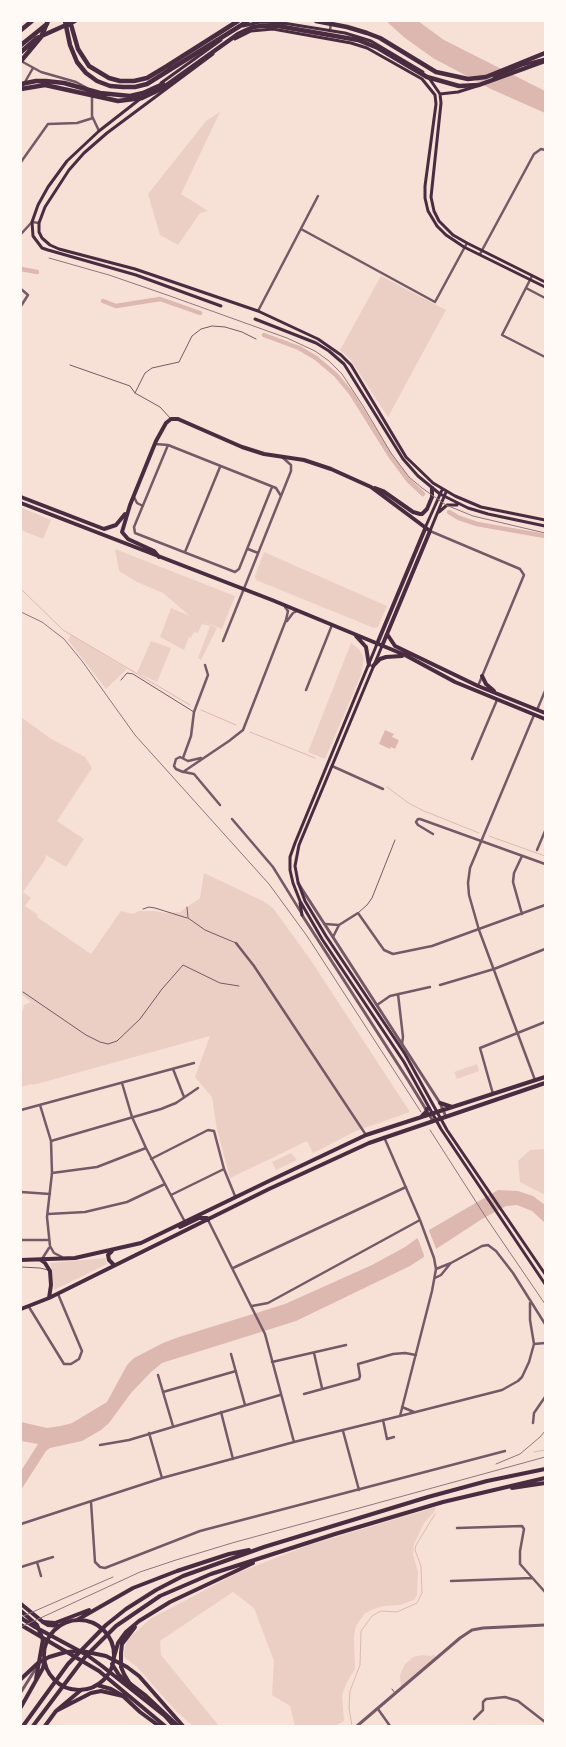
<!DOCTYPE html>
<style>
body{margin:0}
#map{position:relative;width:566px;height:1747px;overflow:hidden;background:#f7e1d7;font-family:"Sofia Sans Condensed",sans-serif}
canvas{display:block}
.frame{position:absolute;inset:0;border:22px solid #fffaf5;pointer-events:none}
</style>
<div id="map">
<canvas width="566" height="1747"></canvas>
<div class="frame"></div>
</div>
<script>
const ctx = document.querySelector('canvas').getContext('2d');
ctx.lineJoin = 'round';
function paint(path, color) {
  ctx.fillStyle = color;
  ctx.fill(path, 'evenodd');
}
function toPath(rows) {
  const path = new Path2D();
  for (const r of rows) {
    if (r.length === 3) {
      path.moveTo(r[0] + r[2], r[1]);
      path.arc(r[0], r[1], r[2], 0, 2 * Math.PI);
      continue;
    }
    path.moveTo(r[0], r[1]);
    for (let i = 2; i < r.length; i += 2) path.lineTo(r[i], r[i + 1]);
  }
  return path;
}
function stroke(path, color, width, dash) {
  ctx.strokeStyle = color;
  ctx.lineWidth = width;
  ctx.lineCap = dash ? 'butt' : 'round';
  ctx.setLineDash(dash || []);
  ctx.stroke(path);
}
const green = toPath([
 [220,112,181,194,208,211,200,213,178,245,160,235,148,194,206,121],
 [381,276,446,310,388,417,350,359,340,350],
 [22,508,51,520,43,539,21,530],
 [115,549,235,596,222,629,202,621,217,628,201,660,198,658,210,626,202,624,198,633,194,632,191,638,189,637,184,650,160,637,171,608,190,616,163,593,137,582,119,571],
 [264,552,387,606,378,627,374,628,256,580,255,576],
 [71,635,127,669,106,689,68,640],
 [151,641,171,648,157,682,137,673],
 [351,643,359,649,364,658,361,675,325,759,308,752],
 [21,717,50,738,85,757,92,768,57,821,84,839,66,867,46,855,45,860,23,892,31,898,25,906,38,915,37,917,91,954,121,911,133,914,139,911,155,911,166,913,180,912,200,898,204,873,263,901,273,908,310,959,410,1112,356,1131,313,1153,307,1141,230,1178,217,1130,212,1097,195,1077,210,1036,33,1085,32,1084,21,1087,21,1016,24,1005,31,1002,21,994],
 [477,1064,479,1071,457,1079,454,1072],
 [545,1149,545,1195,520,1182,518,1161,530,1150],
 [291,1153,297,1160,276,1170,272,1162],
 [105,1258,107,1264,54,1290,52,1270,50,1263],
 [436,1507,434,1512,424,1523,414,1544,413,1554,418,1572,417,1595,414,1600,400,1605,384,1606,374,1609,364,1614,356,1626,354,1636,355,1669,347,1682,342,1695,344,1721,335,1726,295,1726,290,1706,272,1695,274,1661,254,1608,233,1592,160,1641,161,1655,219,1726,193,1726,176,1711,137,1667,123,1656,127,1640,150,1619,237,1573,309,1545],
 [422,1655,430,1656,434,1655,436,1657,401,1688,400,1675,405,1664,413,1657]
]);
const water = toPath([
 [386,21,418,21,444,40,545,91,545,113,491,89,433,58,405,38],
 [385,730,394,734,392,737,399,740,395,749,391,747,390,749,379,744],
 [498,1190,518,1191,533,1196,545,1205,545,1223,532,1211,517,1205,506,1206,482,1219,410,1266,296,1321,162,1363,151,1372,131,1393,109,1423,101,1430,82,1441,50,1448,46,1451,21,1490,21,1471,38,1444,21,1441,21,1422,47,1428,61,1426,72,1423,107,1402,127,1365,134,1358,163,1343,179,1337,285,1304,372,1265,405,1247,429,1230]
]);
const pier = toPath([
 [428,1228,437,1251,425,1258,417,1236]
]);
const stream = toPath([
 [21,589,63,630,190,705],
 [201,710,236,725],
 [250,732,315,758],
 [387,787,410,804,424,811,479,833],
 [489,836,545,856],
 [534,1452,545,1450],
 [352,1726,349,1708,350,1691,360,1665,361,1631,372,1616,377,1613,381,1611,397,1612,417,1603,422,1593,421,1566,415,1550,416,1545,435,1514]
]);
const canal = toPath([
 [21,269,37,272],
 [103,301,116,306,160,299,200,313],
 [264,335,299,348,316,358,336,375,351,393,391,457,408,480,423,494],
 [449,512,459,518,477,524,545,536]
]);
const service = toPath([
 [70,365,130,386,135,393,160,407,171,419],
 [135,393,145,373,152,368,179,362,192,336,201,329,212,326,225,327,242,332,256,339],
 [121,680,127,673,133,674,194,712],
 [187,907,188,918,205,930,236,943],
 [143,909,149,907,155,908,187,918],
 [359,912,367,905,372,898,395,840],
 [23,992,86,1035,100,1042,108,1044,117,1041,140,1019,162,989,183,965,220,983,239,986],
 [21,1267,40,1268,48,1270],
 [392,1689,395,1693]
]);
const minor = toPath([
 [330,31,331,21],
 [21,61,41,72,76,82,87,88,92,97,92,116,99,131],
 [21,89,33,68],
 [21,162,48,124,77,123,93,118],
 [301,229,435,302,467,243],
 [21,234,32,222,39,223],
 [480,254,534,154,541,149,545,150],
 [532,276,502,335,545,357],
 [526,288,545,298],
 [21,289,28,295,21,306],
 [258,311,318,196],
 [155,444,168,445,276,488,281,496],
 [168,445,134,527,135,533,235,572,239,569,272,487],
 [134,497,137,503,143,506],
 [430,531,520,569,524,575,478,686],
 [248,549,258,553],
 [185,552,220,467],
 [287,621,293,613,297,611],
 [223,641,291,471,291,465,282,457],
 [306,690,332,625],
 [537,710,545,691],
 [534,715,470,868,468,883,469,895,479,930,535,1080],
 [183,758,191,736,194,712,208,675,205,665],
 [201,758,188,761,180,757,176,759,174,766,176,769,183,772,229,741,243,730,286,620,288,611,285,607],
 [472,759,497,700],
 [332,766,383,789],
 [184,772,194,774,220,805],
 [232,819,273,867,302,914],
 [433,834,418,825,416,822,418,819,420,819,545,864],
 [537,850,545,831],
 [522,914,513,882,514,873,522,856],
 [325,924,339,925],
 [333,937,339,925,358,913,384,950,393,954,432,946,545,905],
 [236,943,254,966,366,1135],
 [440,985,494,969,545,949],
 [398,994,403,1037,402,1044],
 [377,1005,390,996,430,987],
 [173,1069,184,1097],
 [122,1083,132,1117,146,1148,185,1222],
 [493,1094,480,1048,545,1022],
 [40,1105,51,1141,52,1173,47,1217,50,1246,54,1253,62,1257],
 [21,1110,194,1063],
 [51,1141,161,1109,176,1103,198,1088],
 [151,1159,208,1130,214,1131,224,1169,235,1196],
 [52,1173,97,1167,146,1148],
 [21,1192,50,1194],
 [171,1195,224,1169],
 [48,1214,85,1212,127,1202,165,1184],
 [208,1220,265,1334,294,1442],
 [21,1240,49,1240],
 [42,1259,49,1248],
 [233,1268,406,1187],
 [436,1269,451,1263,482,1246,488,1245,496,1251,513,1273,545,1324],
 [435,1278,441,1275,450,1264],
 [530,1303,530,1320,534,1344],
 [252,1306,268,1303,420,1220],
 [29,1307,64,1364,71,1364,79,1359,82,1351,58,1294],
 [314,1353,322,1388],
 [231,1354,245,1405],
 [272,1362,346,1345],
 [158,1375,173,1426],
 [163,1392,236,1371],
 [304,1394,359,1379,360,1376,358,1364,393,1354,405,1353,416,1355],
 [402,1407,414,1412],
 [221,1412,233,1459],
 [400,1416,502,1390,518,1381,522,1377,529,1362,534,1344,545,1343],
 [383,1420,387,1439,394,1437],
 [533,1423,534,1413,545,1397],
 [343,1431,359,1490],
 [149,1433,162,1478],
 [100,1445,129,1440,280,1395],
 [91,1502,95,1562,100,1567,105,1568,200,1531,505,1451],
 [21,1524,162,1478,294,1442,400,1416,432,1291,436,1269,434,1258,420,1220,384,1137],
 [457,1528,522,1526,524,1529,520,1551,520,1564,545,1592],
 [37,1562,41,1576],
 [21,1567,53,1557],
 [451,1581,532,1578],
 [378,1709,390,1726],
 [474,1719,483,1710,483,1702,486,1699,505,1697,518,1701,545,1722]
]);
const tertiary = toPath([
 [298,883,440,1103,446,1117],
 [302,915,408,1080,433,1121],
 [21,1692,38,1665],
 [357,1726,460,1638,472,1630,483,1628,545,1625]
]);
const secondary = toPath([
 [243,26,260,22,283,23,345,33,371,41,423,72],
 [235,39,251,31,273,29,351,43,367,48,422,79,435,95,436,104,425,186,425,198,428,211,437,226,446,235,464,247,545,287],
 [213,54,107,133,84,153,69,170,45,207,39,223,39,232,42,238,50,245,59,249,135,269,258,311,318,339,341,355,351,365,406,457,433,483,455,496,481,507,545,520],
 [494,77,522,65,545,59],
 [429,78,440,94,441,103,431,197,434,211,439,221,453,235,467,243,545,282],
 [161,83,221,40],
 [440,94,458,92,477,86],
 [140,99,99,131,67,161,48,187,38,205,32,222,33,236,42,248,48,250,136,275,221,306],
 [255,319,316,343,329,351,344,364,403,459,418,476,440,494,468,508,488,514,545,526],
 [439,512,447,505,457,505],
 [425,528,442,490],
 [430,531,446,492],
 [377,644,295,843,290,857,290,870,293,883,300,901,322,939,404,1062,441,1129,545,1284],
 [382,646,299,845,295,866,298,882,305,901,326,936,405,1054,447,1130,545,1274],
 [300,903,302,915]
]);
const primary = toPath([
 [375,488,383,491,413,512,420,514,422,514,427,509,432,497,432,488],
 [21,497,104,529,116,525,125,514],
 [21,503,272,600,405,655,455,682,545,719],
 [159,557,154,551,128,539,122,532,130,505,156,441,166,423,171,419,178,419,242,447,264,454,304,460,331,469,371,487,430,531,382,646],
 [387,634,395,646,478,686,545,713],
 [356,636,366,647,369,665],
 [377,644,425,529],
 [373,666,380,659,386,657,402,656],
 [482,676,486,684,494,691],
 [440,1103,452,1107],
 [422,1116,426,1112,427,1109],
 [180,1227,199,1218,207,1218,208,1220],
 [112,1251,108,1255,109,1260,114,1265],
 [21,1260,75,1258,141,1243,269,1181,366,1135,545,1077],
 [41,1260,45,1263,50,1271,51,1285,49,1298],
 [21,1309,49,1298,269,1189,369,1143,545,1083],
 [21,1604,43,1622,48,1625,59,1626],
 [21,1611,37,1625,43,1640],
 [21,1618,35,1627,87,1655,102,1666,165,1716,174,1726],
 [79,1655,35],
 [21,1625,99,1671,165,1726],
 [112,1664,119,1675,145,1695,178,1726],
 [97,1685,111,1689,123,1696,140,1712,159,1726]
]);
const trunk = toPath([
 [512,1488,545,1483],
 [77,1620,133,1588,177,1571,229,1554,249,1550],
 [43,1622,55,1623,89,1610],
 [114,1657,118,1643,126,1632,139,1621,170,1602,253,1563],
 [21,1679,38,1663,49,1657,66,1652,82,1651,106,1656,127,1667,139,1676,183,1726],
 [36,1679,43,1639],
 [130,1684,124,1674,121,1667,121,1653,122,1644,135,1627],
 [21,1707,43,1668,45,1659],
 [56,1711,91,1693,101,1691,123,1696],
 [23,1726,68,1664,106,1625,126,1609,156,1590,183,1576,264,1547,428,1497,487,1481,545,1469],
 [33,1726,85,1657,116,1626,160,1596,211,1574,335,1534,443,1502,545,1478],
 [45,1726,56,1711,81,1690]
]);
const motorway = toPath([
 [65,21,70,45,77,62,86,73,97,81,110,86,123,87,135,87,147,84,248,21],
 [70,21,78,49,89,66,109,78,120,81,134,81,147,78,167,66,238,21],
 [280,21,283,23],
 [316,21,347,27,367,33,380,38,436,72,468,79,486,77,545,53],
 [21,30,32,21],
 [21,45,47,24],
 [21,52,37,38,75,21],
 [21,61,41,37,48,21],
 [21,84,36,81,46,81,64,83,100,93,130,96,143,93,163,84],
 [21,89,45,85,118,101,142,98,161,89,238,34,253,27,261,26,278,26,358,40,378,48,427,77,459,86,479,85,545,61]
]);
const tram = toPath([
 [49,258,109,275,170,296,287,338,315,351,329,361,342,374,363,406,391,453,409,477,422,488,446,505,473,516,545,533]
]);
const rail = toPath([
 [21,612,42,622,64,639,82,661,135,735,269,884,307,936,421,1112],
 [430,1130,487,1219,545,1304],
 [496,1464,520,1454,540,1437,545,1431],
 [21,1617,113,1577],
 [21,1627,140,1572,176,1560,232,1543,545,1457]
]);
paint(green, '#ebcfc5');
paint(water, '#dcb8b0');
paint(pier, '#f7e1d7');
stroke(stream, '#dcb8b0', 1);
stroke(canal, '#dcb8b0', 4.5);
stroke(service, '#755966', 1);
stroke(minor, '#755966', 2.5);
stroke(tertiary, '#755966', 3);
stroke(secondary, '#4a2c40', 3);
stroke(primary, '#4a2c40', 4);
stroke(trunk, '#4a2c40', 4);
stroke(motorway, '#4a2c40', 4.5);
stroke(tram, '#8f747c', 1);
stroke(rail, '#8f747c', 1);
</script>
